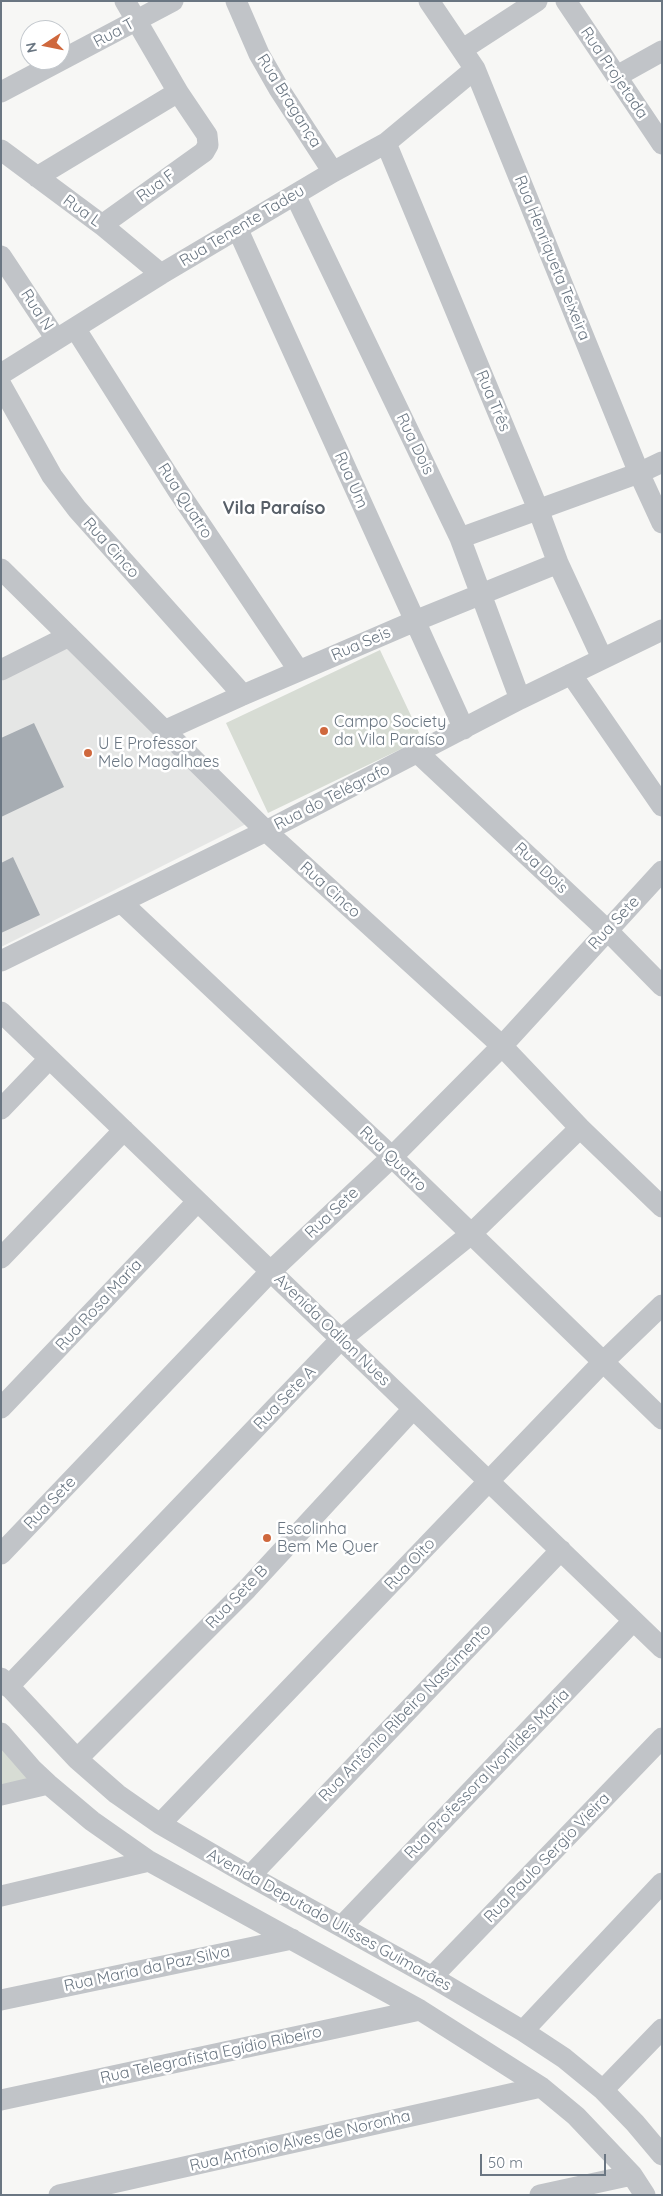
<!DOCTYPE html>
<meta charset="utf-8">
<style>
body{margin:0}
#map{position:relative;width:663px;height:2196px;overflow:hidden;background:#f7f7f5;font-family:Quicksand,sans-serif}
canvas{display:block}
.frame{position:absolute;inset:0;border:2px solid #6a7682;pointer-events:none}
.north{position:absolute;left:20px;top:20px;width:50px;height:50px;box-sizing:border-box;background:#fff;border:1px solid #c3c8cd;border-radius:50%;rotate:259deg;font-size:14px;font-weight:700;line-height:20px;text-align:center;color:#6a7682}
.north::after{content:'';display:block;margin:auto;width:18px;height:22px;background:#cf683d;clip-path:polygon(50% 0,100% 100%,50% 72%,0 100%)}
.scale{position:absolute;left:480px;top:2154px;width:126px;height:22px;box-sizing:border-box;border:2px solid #6a7682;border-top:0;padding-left:6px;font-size:15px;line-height:18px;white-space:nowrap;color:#6a7682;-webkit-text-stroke:4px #fff;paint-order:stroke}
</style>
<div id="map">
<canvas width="663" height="2196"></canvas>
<div class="frame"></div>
<div class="north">N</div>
<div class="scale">50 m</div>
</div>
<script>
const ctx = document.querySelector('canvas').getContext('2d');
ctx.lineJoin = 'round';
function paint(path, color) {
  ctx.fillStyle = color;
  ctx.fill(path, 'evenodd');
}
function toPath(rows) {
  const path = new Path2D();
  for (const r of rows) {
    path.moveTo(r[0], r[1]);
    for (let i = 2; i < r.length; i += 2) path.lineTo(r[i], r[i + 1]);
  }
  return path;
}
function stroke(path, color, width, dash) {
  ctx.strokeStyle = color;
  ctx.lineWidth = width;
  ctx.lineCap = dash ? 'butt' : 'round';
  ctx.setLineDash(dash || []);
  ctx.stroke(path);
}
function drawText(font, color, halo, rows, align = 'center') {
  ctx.font = font + ' Quicksand,sans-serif';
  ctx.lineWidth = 5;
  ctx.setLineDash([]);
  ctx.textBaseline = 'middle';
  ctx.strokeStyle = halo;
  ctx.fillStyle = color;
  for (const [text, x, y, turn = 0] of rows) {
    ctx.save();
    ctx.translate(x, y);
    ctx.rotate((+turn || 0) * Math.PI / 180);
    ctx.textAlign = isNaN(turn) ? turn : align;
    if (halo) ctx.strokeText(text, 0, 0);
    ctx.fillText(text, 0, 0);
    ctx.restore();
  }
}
const built = toPath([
 [68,647,246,824,1,947,1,681]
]);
const green = toPath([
 [380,650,422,739,268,813,226,723],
 [1,1742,35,1780,1,1788]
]);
const building = toPath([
 [34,723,64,787,1,817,1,738],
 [13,857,40,915,1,933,1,863]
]);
const minor = toPath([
 [236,1,259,54,279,89,333,172],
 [429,1,475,69,639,473,662,523],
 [566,1,662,144],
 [463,49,537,1],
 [617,76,662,51],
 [1,92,173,1],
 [386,143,538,509,558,563,602,658],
 [1,150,102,225,161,274],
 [37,177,178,92],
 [295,195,460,538,520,699],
 [102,225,204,152,208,145,207,135,178,92,125,1],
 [238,230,464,729],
 [1,256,56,339],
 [75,328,178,491,299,671],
 [1,374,161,274,333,172,386,143,475,69],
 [1,385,52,476,77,509,243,695],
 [460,538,639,473,662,462],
 [1,569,266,831,502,1046,580,1128,662,1207],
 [1,670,69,636],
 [571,674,662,806],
 [166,730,243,695,415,621,558,563],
 [418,753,607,930,662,986],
 [121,902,392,1157,662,1419],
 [1,961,266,831,520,699,662,630],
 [1,1012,662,1648],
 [1,1109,49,1059],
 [1,1258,124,1130],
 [1,1408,197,1202],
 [1,1554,271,1271,392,1157,502,1046,662,871],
 [1,1678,77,1759,117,1794,160,1824,250,1876,432,1977,523,2031,564,2058,603,2090,635,2123,662,2155],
 [8,1687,341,1339,471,1234,580,1128],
 [1,1733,33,1770,48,1784,92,1821,149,1861,420,2010,541,2087,576,2116,632,2175,645,2195],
 [77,1759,247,1589,413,1409],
 [1,1795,48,1784],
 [160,1824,602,1363,662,1305],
 [250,1876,561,1550],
 [1,1896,149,1861],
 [342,1926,633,1621],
 [432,1977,662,1738],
 [1,2000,292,1939],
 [523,2031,662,1883],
 [603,2090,662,2029],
 [1,2100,420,2010],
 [59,2195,541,2087],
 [540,2195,632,2175]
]);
const markers = [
 [324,731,5,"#cf683d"],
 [88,753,5,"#cf683d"],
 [267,1538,5,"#cf683d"]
];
const streetNames = [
 ["Rua T",114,33,-28],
 ["Rua Projetada",614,73,56],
 ["Rua Bragança",289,101,58],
 ["Rua F",156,186,-36],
 ["Rua L",82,211,36],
 ["Rua Tenente Tadeu",242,226,-31],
 ["Rua Henriqueta Teixeira",552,258,68],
 ["Rua N",37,310,57],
 ["Rua Três",493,401,67],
 ["Rua Dois",415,444,64],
 ["Rua Um",351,480,66],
 ["Rua Quatro",185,501,57],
 ["Rua Cinco",111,548,48],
 ["Rua Seis",361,644,-23],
 ["Rua do Telégrafo",332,797,-27],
 ["Rua Dois",541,868,43],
 ["Rua Cinco",330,890,42],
 ["Rua Sete",614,923,-47],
 ["Rua Quatro",393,1159,44],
 ["Rua Sete",332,1213,-43],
 ["Rua Rosa Maria",99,1305,-47],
 ["Avenida Odilon Nues",332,1330,44],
 ["Rua Sete A",285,1398,-46],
 ["Rua Sete",50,1503,-46],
 ["Rua Oito",410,1564,-46],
 ["Rua Sete B",237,1597,-46],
 ["Rua Antônio Ribeiro Nascimento",405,1713,-46],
 ["Rua Professora Ivonildes Maria",487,1774,-46],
 ["Rua Paulo Sergio Vieira",547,1858,-46],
 ["Avenida Deputado Ulisses Guimarães",329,1920,29],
 ["Rua Maria da Paz Silva",147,1969,-12],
 ["Rua Telegrafista Egídio Ribeiro",211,2055,-12],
 ["Rua Antônio Alves de Noronha",300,2141,-13]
];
const poiNames = [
 ["Campo Society",334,722],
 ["da Vila Paraíso",334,740],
 ["U E Professor",98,744],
 ["Melo Magalhaes",98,762],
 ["Escolinha",277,1529],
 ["Bem Me Quer",277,1547]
];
const neighbourhoodNames = [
 ["Vila Paraíso",274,509]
];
paint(built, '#e5e6e5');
paint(green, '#d7dcd4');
paint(building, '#a7adb3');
stroke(minor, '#c1c4c8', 21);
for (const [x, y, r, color] of markers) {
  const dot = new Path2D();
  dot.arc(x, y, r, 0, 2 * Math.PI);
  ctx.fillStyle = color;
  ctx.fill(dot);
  stroke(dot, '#fff', 2);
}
drawText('16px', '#6a7682', '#fff', streetNames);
drawText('16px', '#6a7682', '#fff', poiNames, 'left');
drawText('bold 18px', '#575f68', '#fff', neighbourhoodNames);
</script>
